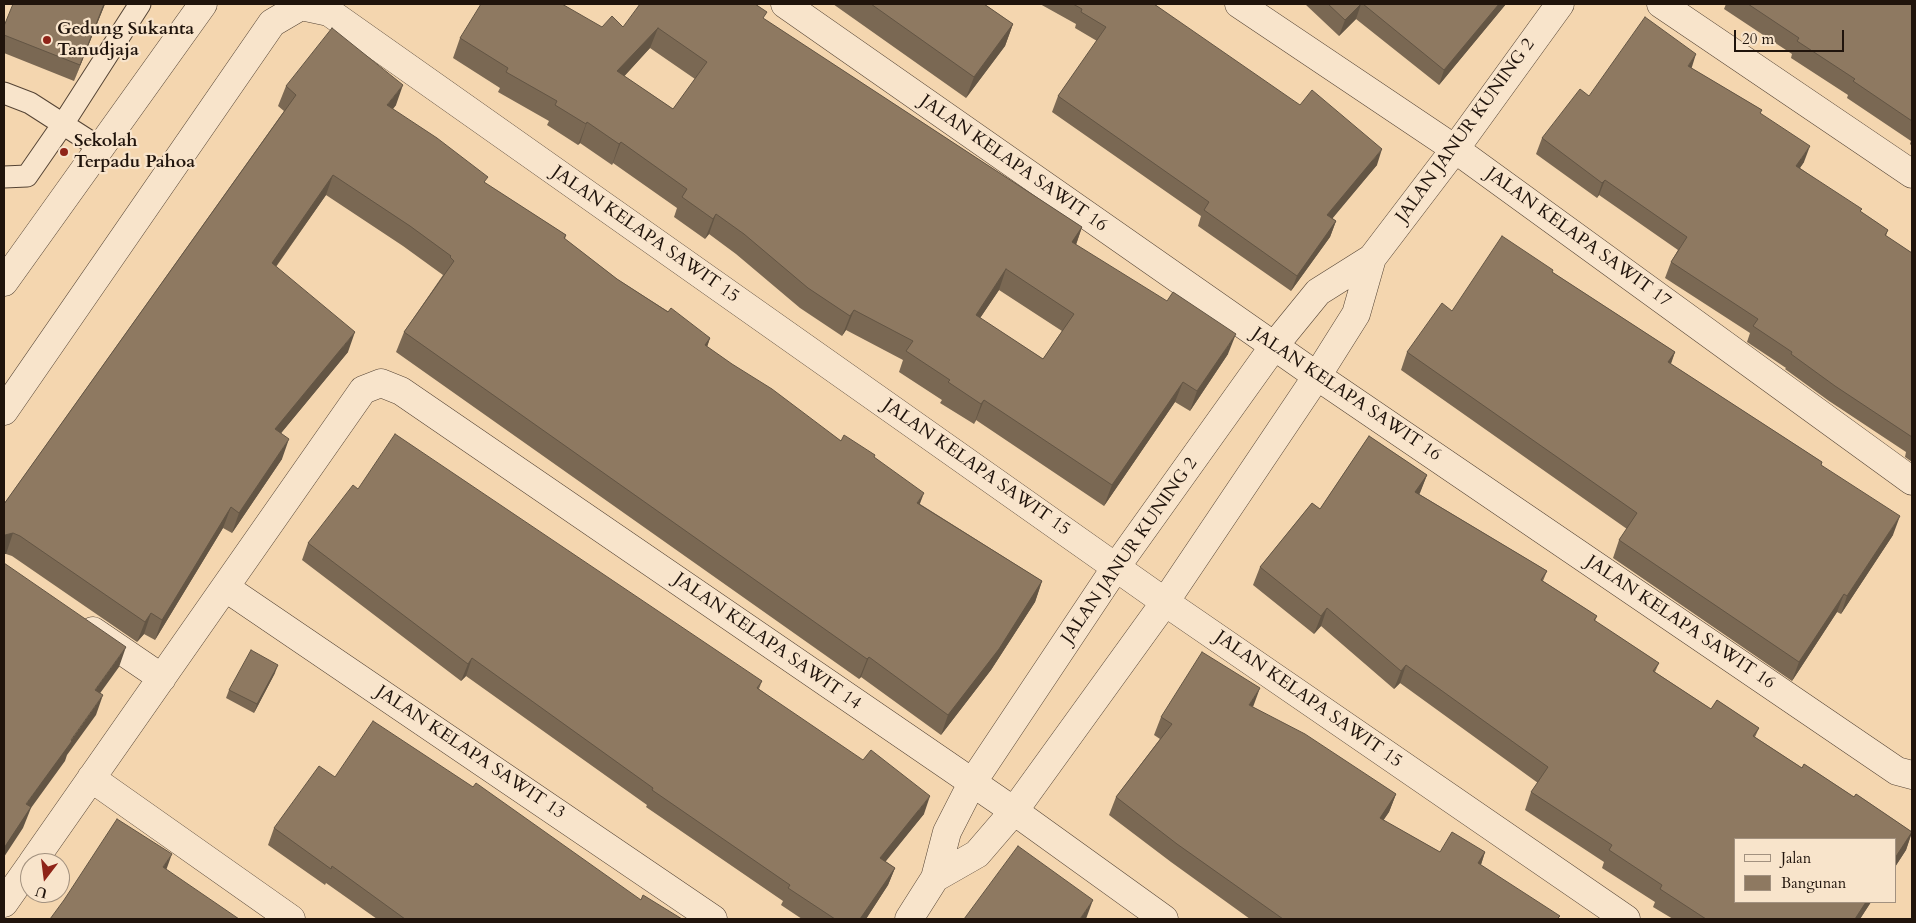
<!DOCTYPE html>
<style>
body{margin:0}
#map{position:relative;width:1916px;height:923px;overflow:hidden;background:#f4d6af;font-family:Cardo,serif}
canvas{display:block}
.frame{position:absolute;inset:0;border:5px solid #20140c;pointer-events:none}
.legend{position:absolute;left:1734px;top:838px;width:162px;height:65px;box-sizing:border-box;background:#f8e4cb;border:1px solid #a2917f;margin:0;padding:6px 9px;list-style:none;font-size:15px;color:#20140c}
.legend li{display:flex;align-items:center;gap:10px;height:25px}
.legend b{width:25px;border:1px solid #a2917f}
.north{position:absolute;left:20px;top:853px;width:50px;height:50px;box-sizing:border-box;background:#f8e4cb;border:1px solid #a2917f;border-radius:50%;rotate:195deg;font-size:14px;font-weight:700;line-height:20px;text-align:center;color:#20140c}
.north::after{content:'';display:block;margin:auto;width:18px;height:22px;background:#8f2418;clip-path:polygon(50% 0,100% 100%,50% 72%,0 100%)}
.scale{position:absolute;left:1734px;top:30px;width:110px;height:22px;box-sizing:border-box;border:2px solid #20140c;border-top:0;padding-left:6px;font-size:15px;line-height:18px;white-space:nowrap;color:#20140c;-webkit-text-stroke:4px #f8e4cb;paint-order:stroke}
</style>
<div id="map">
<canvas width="1916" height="923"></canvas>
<div class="frame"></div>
<ul class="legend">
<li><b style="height:6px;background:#f8e4cb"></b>Jalan</li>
<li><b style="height:14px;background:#8e7961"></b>Bangunan</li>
</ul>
<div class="north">U</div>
<div class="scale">20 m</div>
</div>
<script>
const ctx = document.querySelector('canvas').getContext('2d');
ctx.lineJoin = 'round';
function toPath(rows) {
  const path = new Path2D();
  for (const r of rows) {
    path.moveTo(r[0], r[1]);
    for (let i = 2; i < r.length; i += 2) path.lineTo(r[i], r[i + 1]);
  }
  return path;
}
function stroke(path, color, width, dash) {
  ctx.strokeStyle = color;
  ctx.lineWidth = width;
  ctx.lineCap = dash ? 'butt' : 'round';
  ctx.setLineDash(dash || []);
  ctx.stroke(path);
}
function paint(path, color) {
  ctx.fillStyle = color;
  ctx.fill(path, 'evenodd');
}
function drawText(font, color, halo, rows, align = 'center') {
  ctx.font = font + ' Cardo,serif';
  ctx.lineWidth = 4.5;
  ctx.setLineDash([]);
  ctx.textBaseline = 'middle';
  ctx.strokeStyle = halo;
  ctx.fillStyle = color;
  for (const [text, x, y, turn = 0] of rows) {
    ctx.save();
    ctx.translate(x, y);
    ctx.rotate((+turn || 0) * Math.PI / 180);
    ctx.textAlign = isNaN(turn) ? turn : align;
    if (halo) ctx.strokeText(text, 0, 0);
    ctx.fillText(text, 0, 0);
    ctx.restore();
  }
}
const service = toPath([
 [4,93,30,103,100,148],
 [4,177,27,176,63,124,140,4]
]);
const minor = toPath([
 [785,4,1317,376,1897,771,1912,775],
 [1239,4,1455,149,1912,481],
 [1661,4,1912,174],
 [4,282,203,4],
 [4,411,272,23,301,6,329,12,1165,602,1626,919],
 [226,588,713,919],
 [93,631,162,678],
 [91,778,291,919],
 [32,863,363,390,381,383,401,391,1014,811,1164,919],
 [935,878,977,854,1014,811,1165,602,1317,376,1356,314,1372,258],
 [4,903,30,866],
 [909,919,935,878,947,832,972,783,1116,567,1274,346,1318,292,1372,258,1455,149,1560,4]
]);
const wall = toPath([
 [105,4,74,81,4,53,4,26],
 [833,4,984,4,1013,24,1005,46,966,98],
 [1040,4,1154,4,1377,165,1332,218,1336,221,1330,237,1291,291,1198,226,1201,216,1052,112,1058,96,1097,41,1075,28,1076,24],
 [1305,4,1506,4,1439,85,1356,19,1339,36],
 [1726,4,1912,4,1912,146,1910,144,1911,141,1847,98,1848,95,1791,58,1792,54,1724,9],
 [764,19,1082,227,1076,245,1228,354,1190,411,1175,402,1104,506,976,420,974,424,940,403,942,400,899,372,903,360,846,330,842,336,800,308,736,254,709,234,705,239,674,217,677,208,613,163,612,165,580,143,578,145,547,125,549,121,498,92,500,88,453,58,460,38,602,27,623,27],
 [650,48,695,79,673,109,624,76],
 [999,290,1062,331,1043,359,980,318],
 [1691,68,1762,110,1760,113,1804,162,1800,168,1861,212,1888,230,1886,236,1912,253,1912,462,1905,457,1906,452,1829,401,1785,369,1786,368,1747,342,1750,333,1665,278,1671,262,1678,250,1599,195,1597,198,1536,154,1542,138,1589,96],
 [286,86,396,105,393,109,485,183,566,235,565,239,617,279,710,338,707,347,841,441,874,457,920,504,1042,581,1035,602,991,670,941,735,861,677,859,679,396,352,404,332,443,275,403,246,326,195,276,267,348,352,281,433,282,459,232,533,223,528,155,640,144,634,137,642,12,556,6,554,4,504,284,111,278,106],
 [1553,270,1552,272,1675,352,1671,364,1822,462,1821,465,1893,535,1841,614,1837,612,1792,681,1613,558,1619,540,1627,529,1401,370,1407,352,1452,311],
 [1369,436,1427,475,1419,494,1547,571,1543,581,1597,616,1595,621,1659,663,1655,672,1711,709,1717,700,1759,728,1755,737,1802,768,1804,764,1854,797,1856,794,1912,832,1906,850,1895,867,1895,839,1735,839,1735,902,1871,902,1860,919,1673,919,1653,907,1655,902,1602,868,1604,862,1525,810,1531,792,1538,783,1400,683,1394,689,1321,626,1314,634,1253,585,1260,567,1312,503,1320,509],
 [358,489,762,681,759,689,924,814,885,861,895,868,888,885,866,919,802,919,781,905,783,901,646,807,647,805,466,676,461,681,302,560,308,543],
 [275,673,254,713,226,698,229,690],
 [1253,707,1396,794,1389,812,1383,820,1440,852,1485,852,1481,865,1558,919,1250,919,1171,862,1109,815,1116,797,1160,739,1154,735,1161,717],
 [335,777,641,900,682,919,377,919,326,883,325,885,268,845,274,828]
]);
const shadedWall = toPath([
 [104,4,105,4,74,81,80,65],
 [1361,4,1356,19,1339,36,1345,20],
 [1499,4,1506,4,1439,85,1444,70],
 [1013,24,1005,46,966,98,974,77],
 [658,28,650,48,610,92,617,71],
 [1696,54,1691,70,1688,66],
 [403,85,396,105,379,125,387,105],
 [587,122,580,143,578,145,586,124],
 [621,142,613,163,612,165,619,144],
 [1810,146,1804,162,1790,182,1796,166],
 [1382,149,1377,165,1322,231,1327,215],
 [333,175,326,195,264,283,272,263],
 [1605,180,1599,195,1597,198,1602,183],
 [716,214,709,234,705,239,713,219],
 [1336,221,1330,237,1291,291,1297,276],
 [1082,227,1075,247,1072,242],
 [1006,269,999,290,968,336,976,315],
 [854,310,846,330,842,336,850,316],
 [355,332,348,352,268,449,275,429],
 [1236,334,1228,354,1190,411,1197,391],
 [710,338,703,358,705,345],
 [1675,352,1668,370,1668,362],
 [1183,382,1175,402,1104,506,1112,485],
 [984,400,976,420,974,424,981,404],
 [289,439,282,459,232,533,239,513],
 [1427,475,1420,493,1409,510,1415,492],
 [924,493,916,514,917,503],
 [231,507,223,528,155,640,162,620],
 [1900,516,1893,535,1841,614,1847,596],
 [13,533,6,554,4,554,4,536,5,535],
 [1042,581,1035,602,991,670,941,735,948,715],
 [1844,594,1837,612,1792,681,1799,662],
 [1327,608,1321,626,1314,634,1321,616],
 [151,613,144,634,137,642,145,622],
 [126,647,119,667,88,710,95,690],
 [869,657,861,677,859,679,867,659],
 [472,658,466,676,461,681,468,664],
 [278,665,275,673,254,713,257,704],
 [1406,665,1400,683,1394,689,1401,671],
 [1260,688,1253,707,1249,705],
 [103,695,96,715,67,755,65,761,31,808,23,828,4,857,4,848,26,804],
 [1396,794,1389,812,1373,836,1380,818],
 [930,796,924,814,874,876,880,858],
 [1912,832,1906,850,1895,867,1895,858],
 [1485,852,1479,870,1478,863],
 [172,854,164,876,163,867],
 [895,868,888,885,866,919,860,919],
 [1093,900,1086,919,1080,919],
 [1866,902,1871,902,1860,919,1854,919]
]);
const building = toPath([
 [13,4,104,4,80,65,4,35,4,26,13,4],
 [481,4,562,4,602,27,612,16,623,27,640,4,755,4,767,12,763,18,1082,227,1072,242,1167,301,1173,292,1236,334,1197,391,1183,382,1112,485,984,400,981,404,948,382,950,380,906,351,913,341,854,310,850,316,808,288,744,234,716,214,713,219,682,197,687,189,621,142,619,144,587,122,586,124,555,105,557,101,506,72,508,68,460,38,481,4],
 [658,28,707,62,673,109,617,71,658,28],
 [1006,269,1074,314,1043,359,976,315,1006,269],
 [871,4,984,4,1013,24,974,77,871,4],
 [1073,4,1154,4,1300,105,1312,90,1382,149,1327,215,1336,221,1297,276,1204,210,1209,202,1058,96,1106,27,1081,12,1082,9,1073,4],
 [1328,4,1361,4,1345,20,1328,4],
 [1363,4,1499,4,1444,70,1363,4],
 [1748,4,1912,4,1912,121,1853,81,1855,79,1797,41,1799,38,1748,4],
 [1645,17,1696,54,1688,66,1762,110,1760,113,1810,146,1796,166,1862,209,1860,211,1888,230,1885,235,1912,253,1912,437,1835,386,1791,354,1792,352,1753,326,1758,319,1671,262,1687,237,1605,180,1602,183,1542,138,1580,89,1589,96,1645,17],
 [332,28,403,85,387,105,437,138,488,177,484,182,566,235,564,238,617,279,668,312,671,308,710,338,705,345,732,364,772,389,841,441,844,435,875,455,874,457,924,493,917,503,1042,581,999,649,948,715,869,657,867,659,404,332,454,261,450,257,451,256,410,226,333,175,272,263,355,332,275,429,289,439,239,513,231,507,162,620,151,613,145,622,20,536,13,533,5,535,4,536,4,504,296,95,286,86,332,28],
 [1502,236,1553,270,1552,272,1675,352,1668,362,1822,462,1821,465,1900,516,1847,596,1844,594,1799,662,1619,540,1637,513,1407,352,1442,303,1452,311,1502,236],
 [395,434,762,681,757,688,863,760,871,750,930,796,880,858,895,868,860,919,835,919,788,888,790,885,652,790,653,788,472,658,468,664,308,543,353,485,358,489,395,434],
 [1369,436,1427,475,1415,492,1547,571,1541,580,1597,616,1594,620,1659,663,1653,671,1711,709,1717,700,1759,728,1753,736,1802,768,1804,764,1854,797,1856,794,1912,832,1895,858,1895,839,1735,839,1735,902,1866,902,1855,919,1856,919,1706,919,1660,889,1662,885,1609,850,1612,845,1531,792,1548,767,1406,665,1401,671,1327,608,1321,616,1260,567,1312,503,1320,509,1369,436],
 [4,563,126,647,95,690,103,695,71,740,72,741,26,804,31,807,4,848,4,563],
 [251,650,278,665,257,704,229,690,251,650],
 [1202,652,1260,688,1249,705,1305,734,1396,794,1380,818,1440,852,1452,832,1485,852,1478,863,1560,916,1557,919,1283,919,1177,844,1116,797,1172,724,1161,717,1202,652],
 [373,721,473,787,476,783,641,900,643,895,682,919,405,919,332,866,331,869,274,828,319,766,335,777,373,721],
 [117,819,172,854,163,867,239,919,50,919,64,900,117,819],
 [1018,846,1093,900,1080,919,964,919,1018,846]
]);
const markers = [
 [47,40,5,"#8f2418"],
 [64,152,5,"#8f2418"]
];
const poiNames = [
 ["Gedung Sukanta",57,30],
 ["Tanudjaja",57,51],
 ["Sekolah",74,142],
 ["Terpadu Pahoa",74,163]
];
const streetNames = [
 ["JALAN JANUR KUNING 2",1466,131,-54],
 ["JALAN KELAPA SAWIT 16",1013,164,35],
 ["JALAN KELAPA SAWIT 15",645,235,35],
 ["JALAN KELAPA SAWIT 17",1578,238,36],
 ["JALAN KELAPA SAWIT 16",1346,395,34],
 ["JALAN KELAPA SAWIT 15",976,468,35],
 ["JALAN JANUR KUNING 2",1130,551,-55],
 ["JALAN KELAPA SAWIT 16",1680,623,34],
 ["JALAN KELAPA SAWIT 14",767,642,35],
 ["JALAN KELAPA SAWIT 15",1308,700,35],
 ["JALAN KELAPA SAWIT 13",470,753,34]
];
stroke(service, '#554435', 23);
stroke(minor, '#554435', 29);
stroke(service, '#f8e4cb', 21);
stroke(minor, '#f8e4cb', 28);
paint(wall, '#7a6853');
paint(shadedWall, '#635544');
paint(building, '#8e7961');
stroke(building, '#635544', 1);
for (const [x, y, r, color] of markers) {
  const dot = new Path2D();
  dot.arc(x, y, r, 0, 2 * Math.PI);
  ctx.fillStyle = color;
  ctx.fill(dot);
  stroke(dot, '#f8e4cb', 2);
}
drawText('bold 18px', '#20140c', '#f8e4cb', poiNames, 'left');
drawText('18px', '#20140c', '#f8e4cb', streetNames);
</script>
